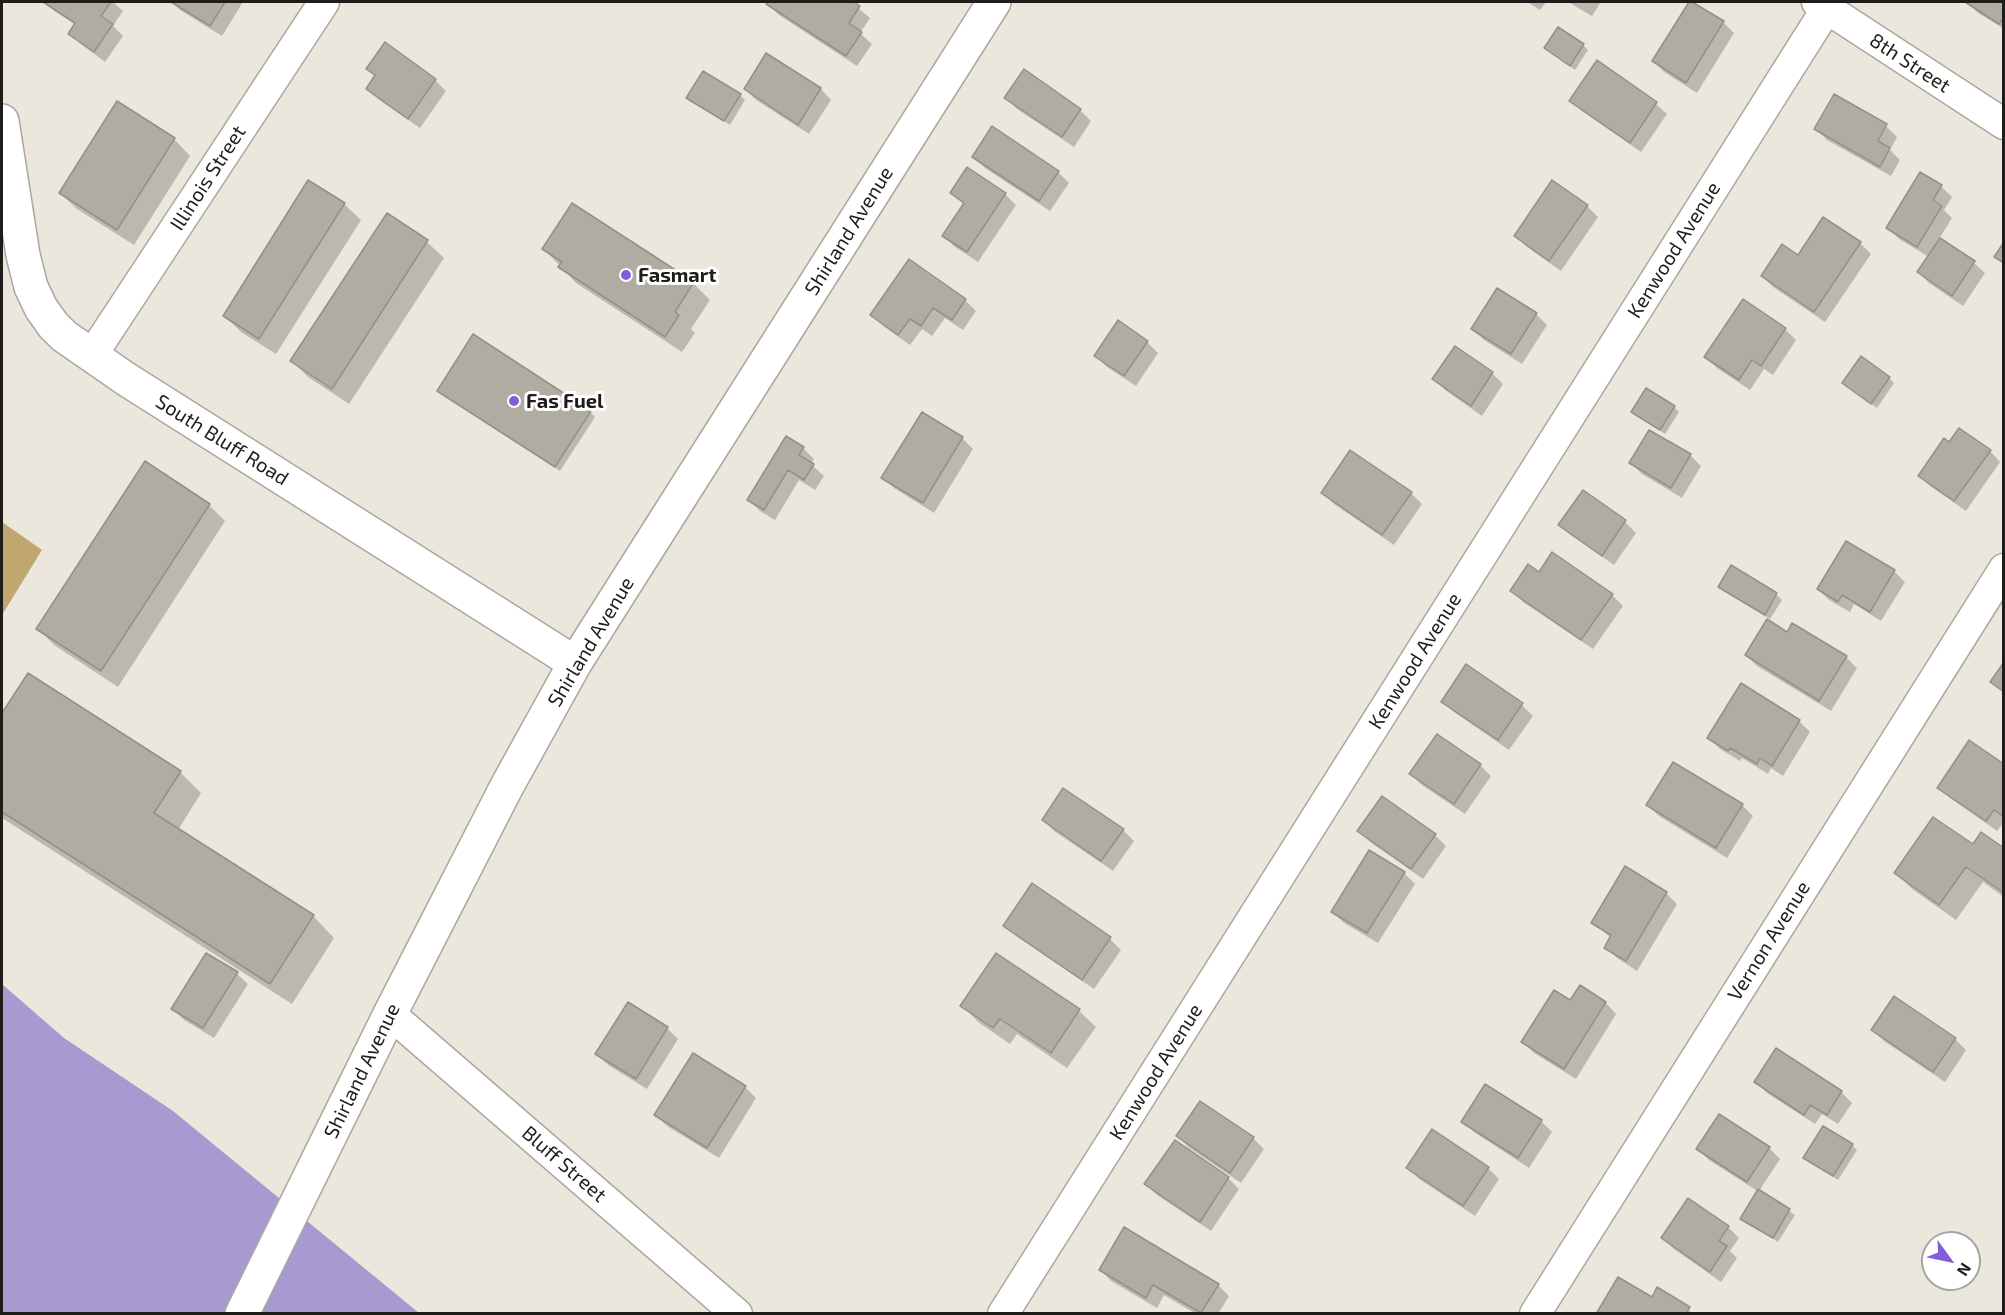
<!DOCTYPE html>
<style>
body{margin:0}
#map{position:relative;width:2005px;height:1315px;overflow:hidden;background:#ece7dd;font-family:"Exo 2",sans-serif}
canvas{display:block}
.frame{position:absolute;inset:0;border:3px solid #1f1d19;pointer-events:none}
.north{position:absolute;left:1921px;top:1231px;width:60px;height:60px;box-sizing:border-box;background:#fff;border:2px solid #a5a5a3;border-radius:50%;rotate:123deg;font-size:16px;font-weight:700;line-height:24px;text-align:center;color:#1f1d19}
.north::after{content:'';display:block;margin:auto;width:21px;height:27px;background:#845ed8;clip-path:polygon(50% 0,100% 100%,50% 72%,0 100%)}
</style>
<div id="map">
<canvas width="2005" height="1315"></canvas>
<div class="frame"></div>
<div class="north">N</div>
</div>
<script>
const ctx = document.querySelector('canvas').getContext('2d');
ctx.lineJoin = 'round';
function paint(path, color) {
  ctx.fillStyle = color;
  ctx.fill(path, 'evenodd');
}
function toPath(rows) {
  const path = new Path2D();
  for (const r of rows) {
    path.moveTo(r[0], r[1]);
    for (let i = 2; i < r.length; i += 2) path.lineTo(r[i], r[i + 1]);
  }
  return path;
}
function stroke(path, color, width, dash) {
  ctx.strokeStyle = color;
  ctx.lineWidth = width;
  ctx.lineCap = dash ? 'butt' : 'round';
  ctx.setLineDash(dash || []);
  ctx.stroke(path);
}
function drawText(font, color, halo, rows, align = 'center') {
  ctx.font = font + ' "Exo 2",sans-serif';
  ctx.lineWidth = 6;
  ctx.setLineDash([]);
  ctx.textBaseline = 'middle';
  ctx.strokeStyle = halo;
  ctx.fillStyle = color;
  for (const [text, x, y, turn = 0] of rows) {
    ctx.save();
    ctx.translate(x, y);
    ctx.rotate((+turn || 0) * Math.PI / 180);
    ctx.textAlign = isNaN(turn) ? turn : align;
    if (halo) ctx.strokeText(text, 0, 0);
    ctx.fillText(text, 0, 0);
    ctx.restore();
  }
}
const forest = toPath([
 [2,522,42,550,2,615]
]);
const water = toPath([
 [2,984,64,1038,173,1111,419,1313,2,1313]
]);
const shadow = toPath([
 [45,2,113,2,123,11,113,26,123,36,105,62,81,44,70,34,76,25,56,12],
 [172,2,243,2,222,36,180,10],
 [770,2,851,2,870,18,860,33,872,44,857,66,779,15,768,4],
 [1527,2,1546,2,1540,10],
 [1568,2,1601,2,1592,16],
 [1690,2,1723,22,1734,33,1697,93,1664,72,1654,61],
 [1967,2,2004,2,2004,29,1978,13],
 [1583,45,1588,50,1575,70,1546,48],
 [767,55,821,89,831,100,809,134,756,100,745,89],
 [1597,63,1656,104,1667,114,1641,152,1582,111,1571,100],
 [368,68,435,80,446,91,420,128,378,99,368,88,376,76],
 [1024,72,1080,110,1091,121,1074,147,1017,109,1006,98],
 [740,95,745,100,730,125,688,98],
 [1886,126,1897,137,1890,150,1900,160,1891,176,1827,140,1816,129],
 [174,139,190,156,134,245,77,209,60,193],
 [974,157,1058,172,1069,183,1050,211,985,168],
 [968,169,1005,194,1016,205,978,262,955,247,944,236,965,205,952,193],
 [1941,186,1952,197,1944,210,1952,218,1939,239,1974,263,1985,273,1963,306,1929,283,1918,272,1929,257,1899,239,1888,228],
 [344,204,361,220,276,354,241,332,225,316],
 [573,205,693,283,710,300,691,329,695,333,682,352,576,283,544,249],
 [1587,206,1598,217,1561,271,1527,247,1516,236],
 [387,215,427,242,444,258,349,404,308,377,292,361],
 [1860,243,1871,254,1825,322,1773,287,1762,276,1798,257],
 [965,300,976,311,963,330,945,318,932,336,922,329,910,345,883,326,872,315],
 [1743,301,1785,329,1796,340,1773,375,1764,369,1750,390,1717,368,1706,357],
 [1536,314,1547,325,1522,364,1484,340,1473,329],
 [1147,342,1158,353,1136,386,1107,367,1096,356],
 [1455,348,1492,373,1503,384,1482,416,1445,390,1434,379],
 [1889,378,1894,383,1877,408,1849,388],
 [439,390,590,412,595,417,560,471],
 [1674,407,1679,412,1665,434,1633,412],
 [922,414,962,438,973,449,934,513,894,488,883,477],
 [1949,444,1990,451,2000,462,1966,511,1930,486,1919,475],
 [803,448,814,459,811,464,824,476,815,490,799,480,775,520,760,511,749,500],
 [1690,455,1701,466,1682,498,1642,474,1631,463],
 [1583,492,1625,522,1636,533,1614,565,1571,535,1560,525],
 [1323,493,1411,493,1422,504,1394,545,1334,504],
 [209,505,225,521,118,687,54,645,38,628],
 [1731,568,1777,595,1782,600,1770,619,1725,592,1720,587],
 [1894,571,1905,582,1881,621,1854,604,1850,612,1829,600,1818,589],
 [1539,574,1612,595,1623,606,1593,649,1523,602,1512,591],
 [1787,634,1846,657,1857,668,1831,711,1757,666,1746,655],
 [1467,667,1522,705,1533,716,1509,750,1454,712,1443,701],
 [28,675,180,772,201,793,178,830,313,916,334,938,292,1004,2,818,2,716],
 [1799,721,1810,732,1783,776,1771,768,1768,774,1742,758,1740,761,1720,749,1709,738],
 [1480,765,1491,776,1465,814,1422,785,1411,774],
 [2004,766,2004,822,1997,831,1950,798,1939,788],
 [1382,798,1435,835,1446,846,1423,879,1370,842,1359,831],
 [1648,805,1742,805,1753,816,1727,858,1659,816],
 [1043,820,1123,830,1134,841,1113,871,1054,831],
 [1973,847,2004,850,2004,897,1983,882,1956,920,1912,889,1896,873],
 [1404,873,1415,884,1378,943,1344,923,1333,912],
 [1032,886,1110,939,1121,950,1094,989,1016,936,1005,925],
 [1666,893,1677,904,1637,971,1617,958,1606,947,1611,938,1593,923],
 [207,955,237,974,248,984,214,1038,184,1020,173,1009],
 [996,955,1079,1011,1096,1027,1067,1068,1017,1034,1010,1044,978,1022,962,1005],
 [1580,987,1606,1003,1616,1014,1576,1079,1534,1053,1523,1042,1571,1002],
 [1894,998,1955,1039,1966,1050,1945,1082,1884,1041,1873,1030],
 [667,1028,678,1039,647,1089,608,1065,597,1054],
 [694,1055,745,1087,756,1098,719,1158,667,1126,656,1115],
 [1756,1082,1841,1092,1852,1103,1838,1124,1822,1114,1815,1124,1767,1093],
 [1486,1086,1541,1121,1552,1132,1529,1168,1474,1132,1463,1121],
 [1201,1103,1253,1138,1264,1149,1241,1183,1188,1147,1178,1136],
 [1432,1131,1488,1168,1499,1179,1475,1216,1419,1179,1408,1168],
 [1852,1145,1857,1150,1838,1180,1805,1158],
 [1769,1148,1780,1159,1759,1191,1795,1215,1778,1242,1742,1219,1759,1192,1709,1160,1698,1149],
 [1228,1178,1239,1189,1211,1231,1157,1195,1146,1184],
 [1728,1227,1739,1238,1730,1251,1737,1258,1721,1282,1674,1249,1663,1238],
 [1101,1270,1218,1285,1229,1296,1218,1314,1196,1314,1164,1295,1157,1308,1111,1281],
 [1658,1289,1694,1314,1598,1314,1653,1299]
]);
const building = toPath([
 [43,2,111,2,101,16,113,24,94,52,68,34,75,23,43,2],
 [171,2,225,2,210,26,171,2],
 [768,2,854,2,860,6,849,23,862,32,846,56,766,4,768,2],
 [1689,2,1692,2,1724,21,1686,83,1652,61,1689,2],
 [1965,2,2004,2,2004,17,1999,24,1965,2],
 [1558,27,1584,44,1570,66,1544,48,1558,27],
 [385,42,436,79,408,119,366,89,375,75,366,69,385,42],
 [766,53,821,88,798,125,744,89,766,53],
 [1597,60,1657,102,1630,143,1569,101,1597,60],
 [1024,69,1081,109,1062,137,1004,98,1024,69],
 [703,71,741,94,724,121,686,98,703,71],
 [1834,94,1887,124,1878,141,1890,148,1880,167,1814,129,1834,94],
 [117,101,175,138,117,230,59,193,117,101],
 [992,126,1059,171,1039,201,972,157,992,126],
 [967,167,1006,193,967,252,942,236,964,203,950,193,967,167],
 [1920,172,1942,185,1933,200,1942,206,1917,247,1886,228,1920,172],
 [308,180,345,203,259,339,223,316,308,180],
 [1552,180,1588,205,1549,261,1514,236,1552,180],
 [572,203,694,282,675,312,679,315,665,337,558,267,562,262,542,249,572,203],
 [387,213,428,240,332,389,290,361,387,213],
 [1823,217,1861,242,1814,312,1761,276,1782,244,1798,255,1823,217],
 [1940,238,1975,261,1952,296,1917,272,1940,238],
 [2004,242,2004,263,1994,257,2004,242],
 [909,259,966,299,952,320,933,308,921,326,910,319,898,335,870,315,909,259],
 [1497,288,1537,313,1511,354,1471,329,1497,288],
 [1743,299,1786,328,1761,366,1752,360,1739,380,1704,357,1743,299],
 [1118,320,1148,341,1124,376,1094,356,1118,320],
 [473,334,591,411,555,467,437,391,473,334],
 [1455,346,1493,372,1471,406,1432,379,1455,346],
 [1861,356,1890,377,1871,404,1842,383,1861,356],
 [1646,388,1675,406,1660,430,1631,412,1646,388],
 [922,412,963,437,923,503,881,478,922,412],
 [1959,428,1991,450,1954,501,1918,476,1944,438,1949,442,1959,428],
 [1649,430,1691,454,1671,488,1629,463,1649,430],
 [786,436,804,447,799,455,814,464,804,480,788,470,764,510,747,500,786,436],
 [1350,450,1412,492,1382,535,1321,493,1350,450],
 [145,461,210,504,101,671,36,629,145,461],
 [1583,490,1626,520,1602,556,1558,525,1583,490],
 [1846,541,1895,570,1870,612,1842,595,1838,602,1817,589,1846,541],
 [1552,552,1613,594,1581,640,1510,591,1528,564,1539,572,1552,552],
 [1731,565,1777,593,1765,615,1718,587,1731,565],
 [1767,619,1787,632,1792,623,1847,656,1819,701,1745,655,1767,619],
 [2004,662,2004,692,1990,682,2004,662],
 [1466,664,1523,703,1498,740,1441,702,1466,664],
 [28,673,181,771,154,813,314,915,270,984,2,812,2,713,28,673],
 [1741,683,1800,720,1772,766,1760,758,1757,764,1730,748,1728,751,1707,738,1741,683],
 [1437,734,1481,764,1454,804,1409,774,1437,734],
 [1969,740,2004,764,2004,817,1994,810,1986,821,1937,788,1969,740],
 [1673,762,1743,804,1716,848,1646,805,1673,762],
 [1063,788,1124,829,1101,861,1042,820,1063,788],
 [1382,796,1436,834,1411,869,1357,831,1382,796],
 [1933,817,1973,844,1981,832,2004,848,2004,893,1966,867,1939,905,1894,873,1933,817],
 [1369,850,1405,872,1367,933,1331,912,1369,850],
 [1625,866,1667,892,1626,961,1604,948,1611,935,1591,923,1625,866],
 [1032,883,1111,937,1082,980,1003,926,1032,883],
 [206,953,238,972,203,1028,171,1009,206,953],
 [996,953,1080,1009,1051,1053,1000,1019,993,1028,960,1006,996,953],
 [1580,985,1606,1002,1564,1069,1521,1042,1554,990,1570,1000,1580,985],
 [1894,996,1956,1038,1933,1072,1871,1030,1894,996],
 [628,1002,668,1027,636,1079,595,1054,628,1002],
 [1776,1048,1842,1091,1827,1115,1810,1105,1804,1115,1754,1082,1776,1048],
 [693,1053,746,1086,707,1148,654,1115,693,1053],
 [1485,1084,1542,1120,1518,1158,1461,1122,1485,1084],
 [1200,1101,1254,1137,1230,1173,1176,1136,1200,1101],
 [1719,1114,1770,1147,1747,1182,1696,1149,1719,1114],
 [1823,1126,1853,1144,1833,1176,1803,1158,1823,1126],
 [1432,1129,1489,1167,1463,1206,1406,1168,1432,1129],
 [1175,1140,1229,1177,1200,1222,1144,1184,1175,1140],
 [1758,1189,1790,1209,1773,1238,1740,1219,1758,1189],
 [1688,1198,1729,1226,1719,1241,1727,1246,1710,1272,1661,1238,1688,1198],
 [1124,1227,1219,1284,1201,1313,1153,1285,1146,1298,1099,1270,1124,1227],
 [1618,1277,1652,1297,1657,1287,1690,1307,1686,1314,1596,1314,1618,1277]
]);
const street = toPath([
 [1817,2,2004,124],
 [92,355,324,2],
 [390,1014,737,1314],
 [1003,1314,1827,8],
 [1535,1314,2004,569]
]);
const secondary = toPath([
 [2,121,23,255,31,287,41,308,53,325,64,336,126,379,575,663],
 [242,1314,390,1014,507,786,575,663,994,2]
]);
const markers = [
 [626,275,6,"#845ed8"],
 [514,401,6,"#845ed8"]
];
const streetNames = [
 ["8th Street",1910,63,33],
 ["Illinois Street",208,178,-57],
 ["Shirland Avenue",849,231,-58],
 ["Kenwood Avenue",1674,250,-58],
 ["South Bluff Road",222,440,32],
 ["Shirland Avenue",591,642,-59],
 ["Kenwood Avenue",1415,661,-58],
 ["Vernon Avenue",1769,941,-58],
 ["Shirland Avenue",362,1071,-64],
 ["Kenwood Avenue",1156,1072,-58],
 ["Bluff Street",564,1164,41]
];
const poiNames = [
 ["Fasmart",638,275],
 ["Fas Fuel",526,401]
];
paint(forest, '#c0a770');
paint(water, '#a69ad0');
paint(shadow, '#0003');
paint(building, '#b0aca2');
stroke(building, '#959087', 1.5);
stroke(street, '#aca79e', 33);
stroke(secondary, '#aca79e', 36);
stroke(street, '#fff', 30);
stroke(secondary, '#fff', 33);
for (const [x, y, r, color] of markers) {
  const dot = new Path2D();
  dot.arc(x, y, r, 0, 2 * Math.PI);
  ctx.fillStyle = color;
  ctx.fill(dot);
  stroke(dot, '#fff', 2);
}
drawText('20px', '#1f1d19', '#fff', streetNames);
drawText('bold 20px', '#1f1d19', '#fff', poiNames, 'left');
</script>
